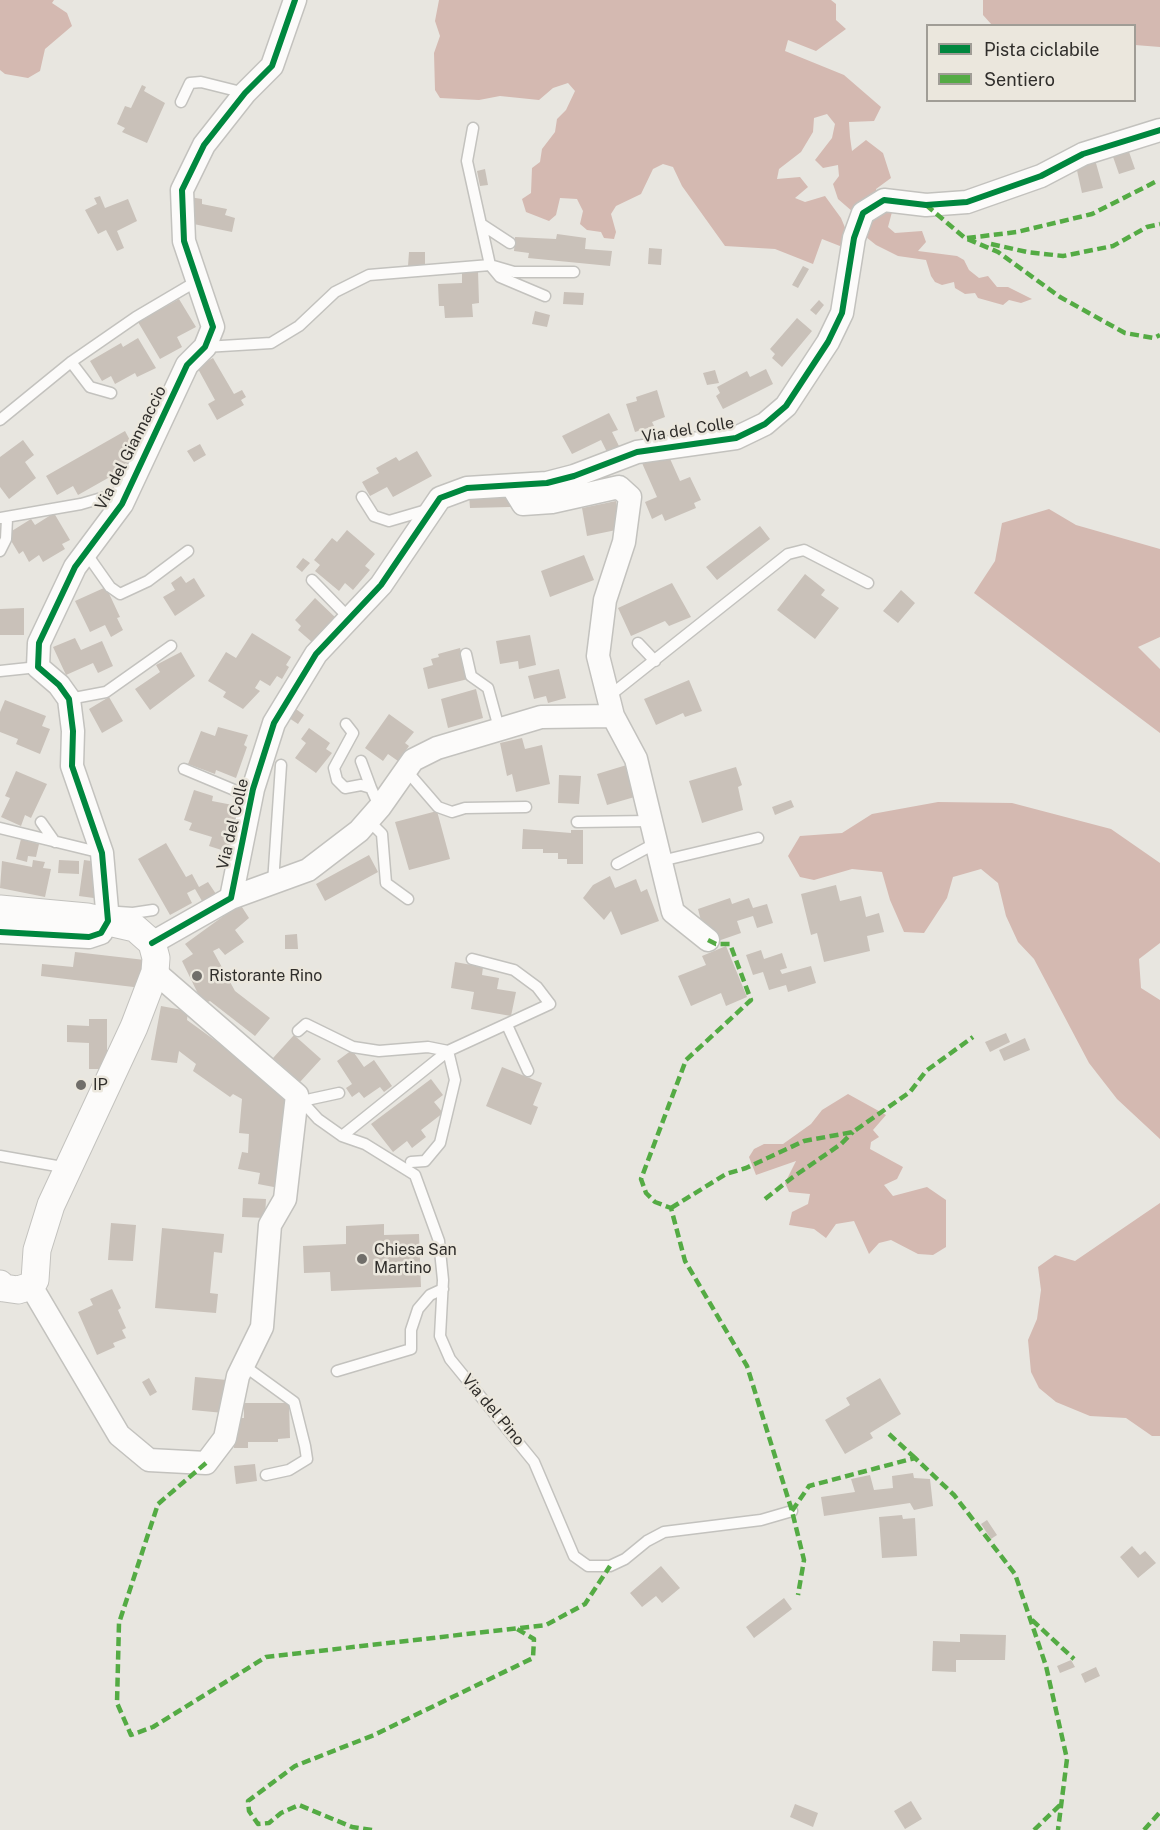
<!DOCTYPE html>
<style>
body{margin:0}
#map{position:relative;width:1160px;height:1830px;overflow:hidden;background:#e8e6e0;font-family:"Public Sans",sans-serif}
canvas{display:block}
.legend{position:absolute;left:926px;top:24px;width:210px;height:78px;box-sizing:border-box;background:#ebe7dd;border:2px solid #a09d96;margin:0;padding:8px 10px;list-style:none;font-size:18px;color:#302e2b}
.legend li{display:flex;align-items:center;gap:12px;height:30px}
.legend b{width:30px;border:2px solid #a09d96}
</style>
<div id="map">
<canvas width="1160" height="1830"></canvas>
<ul class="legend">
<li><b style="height:8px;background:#00873e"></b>Pista ciclabile</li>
<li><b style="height:8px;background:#54ab44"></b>Sentiero</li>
</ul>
</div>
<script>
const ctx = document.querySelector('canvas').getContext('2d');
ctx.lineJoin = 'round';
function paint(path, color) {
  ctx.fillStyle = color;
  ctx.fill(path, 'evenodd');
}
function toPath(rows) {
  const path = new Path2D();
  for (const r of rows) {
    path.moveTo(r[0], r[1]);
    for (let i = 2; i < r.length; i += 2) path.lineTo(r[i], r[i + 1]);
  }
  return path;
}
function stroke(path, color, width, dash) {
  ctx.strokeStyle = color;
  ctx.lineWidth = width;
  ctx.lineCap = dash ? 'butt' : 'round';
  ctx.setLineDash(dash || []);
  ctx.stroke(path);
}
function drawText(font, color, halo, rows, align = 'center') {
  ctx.font = font + ' "Public Sans",sans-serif';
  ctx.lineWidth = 5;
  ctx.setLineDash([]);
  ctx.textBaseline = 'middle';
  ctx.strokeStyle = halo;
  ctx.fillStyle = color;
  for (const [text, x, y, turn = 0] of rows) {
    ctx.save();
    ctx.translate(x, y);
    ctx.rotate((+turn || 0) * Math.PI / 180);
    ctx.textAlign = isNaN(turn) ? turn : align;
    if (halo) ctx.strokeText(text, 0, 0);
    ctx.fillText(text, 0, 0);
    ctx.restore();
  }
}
const forest = toPath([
 [0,0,54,0,52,3,67,13,72,26,45,49,40,71,28,78,5,74,0,70],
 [439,0,831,0,836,4,836,20,846,29,816,51,788,40,785,51,844,75,881,107,874,121,849,122,850,137,852,151,866,140,883,153,891,178,876,189,878,211,892,212,888,227,895,233,922,231,926,242,918,251,957,256,964,260,969,270,979,278,988,276,997,287,1008,287,1032,299,1021,303,1009,300,1003,305,978,298,975,293,965,294,955,288,954,282,942,285,935,282,931,276,926,260,898,256,876,245,866,237,865,228,853,212,838,199,833,184,839,176,838,165,823,168,815,160,832,138,835,124,827,114,814,118,813,132,801,152,779,169,777,179,800,177,808,187,795,198,805,202,825,196,841,218,846,230,845,248,822,239,813,264,775,249,725,246,682,186,673,167,663,164,653,169,641,194,616,206,611,214,616,232,614,239,604,238,601,232,587,230,580,224,583,211,577,199,560,198,556,215,549,221,526,212,522,199,531,193,532,168,540,162,542,149,555,132,557,119,566,110,575,91,568,83,553,88,539,100,500,96,479,100,440,98,435,90,434,53,440,36,435,21],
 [983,0,1160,0,1160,47,1135,45,1134,26,992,25,983,15],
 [1049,509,1076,525,1160,549,1160,637,1138,647,1160,669,1160,733,974,593,995,561,1002,523],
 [938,802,1012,803,1111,829,1160,863,1160,943,1139,959,1141,988,1160,1000,1160,1139,1117,1099,1089,1063,1034,959,1018,942,1006,916,998,883,981,869,953,877,947,898,924,933,904,932,890,900,882,872,852,869,814,880,800,877,788,856,800,836,842,833,872,814],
 [848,1094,886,1115,873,1130,879,1137,871,1142,870,1149,903,1167,897,1179,884,1185,893,1196,927,1187,946,1200,946,1247,933,1255,918,1254,891,1240,879,1243,869,1254,854,1221,836,1224,826,1238,814,1229,789,1225,792,1212,808,1204,810,1194,789,1192,785,1183,796,1161,756,1175,749,1157,754,1149,764,1144,783,1144,811,1124,822,1110],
 [1160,1203,1160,1436,1152,1436,1126,1418,1090,1416,1056,1402,1039,1388,1031,1372,1028,1340,1037,1319,1041,1290,1038,1267,1055,1255,1075,1261]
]);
const building = toPath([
 [142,85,146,87,144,91,165,103,147,143,122,132,125,128,117,124,125,106,131,108],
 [1128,149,1135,169,1119,174,1112,154],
 [1094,156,1103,188,1082,193,1076,166],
 [485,169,488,185,480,186,477,171],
 [100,196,105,208,128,199,137,221,117,231,124,248,117,251,106,230,98,234,85,210,97,204,94,198],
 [189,197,202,199,202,204,227,209,225,215,235,218,232,232,184,222],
 [557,234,586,238,585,249,612,251,610,266,528,258,529,253,514,251,515,237,556,239],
 [649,248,662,249,661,265,648,264],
 [409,252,425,252,425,266,408,266],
 [803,266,809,269,798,288,792,285],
 [478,271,479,303,472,304,473,317,445,318,444,306,439,306,438,284,462,283,462,272],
 [564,292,584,293,583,305,563,304],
 [179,299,196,327,177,337,182,347,160,359,138,322],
 [819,300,824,305,816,315,810,310],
 [535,311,550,315,547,327,532,324],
 [797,318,812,331,782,367,772,358,775,354,770,349],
 [138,338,156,368,137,377,135,373,115,384,111,376,102,381,90,361,121,343,123,347],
 [213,358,234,394,242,390,246,397,241,400,244,405,217,420,208,404,215,400,197,367],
 [766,369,773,384,723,409,716,396,720,393,717,387,747,371,750,377],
 [715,370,719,383,707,385,703,373],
 [657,390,665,417,652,422,654,426,635,432,626,404,637,401,636,397],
 [609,413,618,430,612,432,619,446,607,452,601,440,572,454,562,436],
 [125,431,138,455,128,460,131,465,78,495,73,486,57,495,46,476],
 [23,440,34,455,25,462,36,478,9,499,0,487,0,457],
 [200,444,206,455,194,462,187,451],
 [417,451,432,476,393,497,387,487,370,496,362,482,379,473,376,468,396,457,399,461],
 [667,452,680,481,690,477,701,500,694,503,696,508,665,521,662,514,652,519,645,502,657,497,642,463],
 [509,490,510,507,470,508,469,495],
 [616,501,621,529,587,536,582,508],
 [54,513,70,540,62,544,65,549,43,562,39,555,29,562,23,551,19,554,7,534,31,519,35,525],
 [760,526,770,539,717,580,706,567],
 [347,530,375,554,365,566,370,570,353,590,345,583,339,591,315,571,320,565,314,560,332,538,337,542],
 [584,555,594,580,550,597,541,571],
 [303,558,310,563,302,572,296,567],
 [805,574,825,590,821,595,839,608,815,639,777,610],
 [181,576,186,583,194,578,205,596,175,616,163,597,175,590,171,583],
 [672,583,691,617,669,626,665,621,631,636,618,608],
 [106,587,120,617,117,618,123,630,111,637,105,625,90,632,75,601],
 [901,590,915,603,898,623,883,611],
 [315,598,337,619,313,643,298,630,301,626,295,620],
 [24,608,24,635,0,635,0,609],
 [252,633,291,657,286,665,289,667,282,679,277,676,270,686,260,680,255,688,260,691,243,709,223,697,226,692,208,681,226,652,236,658],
 [530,635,536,665,519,669,518,661,500,664,496,641],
 [75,638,81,650,102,641,113,666,98,673,93,663,66,675,53,647],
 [460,648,468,679,428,689,423,668,433,665,431,659,439,657,438,654],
 [181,652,195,676,150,710,135,689,160,672,156,665],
 [559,669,566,698,548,703,546,696,534,699,528,676],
 [689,680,702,711,685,717,683,713,656,725,644,699],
 [476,689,483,718,448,728,441,699],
 [109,697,123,721,102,733,89,709],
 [5,700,46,716,42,726,50,729,40,754,16,744,18,739,0,732,0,712],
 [296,709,304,715,298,724,289,718],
 [389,714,414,732,405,743,409,746,398,761,388,754,383,761,365,748],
 [218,727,248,735,244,745,247,747,236,778,216,770,215,774,188,764,201,731,215,736],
 [309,728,330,743,326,749,332,753,316,773,295,758,306,743,301,739],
 [522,738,525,749,542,745,550,784,516,792,512,774,507,776,500,743],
 [630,764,638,796,607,805,597,774],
 [736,767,742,785,738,787,743,810,702,823,689,781],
 [16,771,47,784,31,818,25,815,21,826,1,817,10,798,5,796],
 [559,775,581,776,579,804,558,803],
 [194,790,213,796,212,801,248,808,231,853,209,846,212,837,189,830,192,823,184,820],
 [791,800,794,807,775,815,772,807],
 [437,811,450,859,409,870,395,822],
 [523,829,571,833,571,830,583,830,583,864,567,864,567,859,558,859,558,853,543,853,543,849,522,849],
 [21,839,39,844,36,857,28,856,27,862,16,859],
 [166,843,186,877,192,874,199,887,208,882,216,894,202,901,195,889,187,893,192,903,170,915,138,859],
 [369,855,378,872,325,901,316,884],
 [33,860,45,862,43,868,51,869,45,897,0,888,2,861,32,867],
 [59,860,79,861,79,874,58,873],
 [84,860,98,862,101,899,79,896],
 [610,876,615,888,636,879,641,892,647,889,659,921,621,935,611,911,604,920,583,898,593,885],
 [836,885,840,901,861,896,866,917,879,913,884,932,867,936,870,951,824,962,817,933,811,935,801,894],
 [730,898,732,904,749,898,753,908,767,904,773,923,757,928,753,916,737,921,741,933,718,941,703,929,698,909],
 [240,904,249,918,235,930,244,942,225,955,219,948,213,951,235,991,270,1018,255,1036,210,1001,203,1004,182,961,193,954,185,944],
 [297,934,298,949,285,949,285,935],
 [726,946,747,997,726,1006,721,993,691,1006,678,976,706,965,702,956],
 [761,950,764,959,782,953,787,968,780,970,782,974,811,966,816,983,788,992,786,985,769,990,763,972,753,975,746,955],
 [75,952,145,960,142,988,41,976,42,964,73,967],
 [455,962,483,967,482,975,499,978,497,989,516,992,511,1016,471,1009,474,992,451,988],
 [161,1006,188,1011,187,1020,289,1094,279,1188,258,1184,260,1173,238,1169,242,1152,248,1153,249,1134,239,1133,242,1099,233,1094,230,1097,193,1071,196,1064,179,1051,177,1063,151,1060],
 [89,1019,107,1019,107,1069,89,1069,89,1043,67,1042,67,1025,89,1026],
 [1006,1033,1010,1042,990,1052,985,1042],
 [294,1035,321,1059,300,1082,273,1058],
 [1025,1038,1030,1050,1004,1061,999,1050],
 [352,1050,364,1067,374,1060,392,1086,384,1092,380,1087,364,1098,359,1092,352,1097,346,1088,352,1084,337,1061],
 [502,1067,542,1083,533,1105,538,1107,531,1125,486,1106],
 [431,1079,443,1095,434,1102,443,1113,421,1130,426,1137,412,1148,407,1141,393,1152,371,1124],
 [243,1198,266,1199,265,1218,242,1217],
 [111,1223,136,1225,133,1261,108,1260],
 [384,1224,384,1235,419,1234,421,1287,331,1291,330,1272,304,1273,303,1246,346,1244,346,1226],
 [162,1228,224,1234,222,1253,214,1252,210,1293,218,1294,216,1313,155,1308],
 [112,1289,121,1308,118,1310,126,1328,122,1330,126,1338,113,1343,115,1347,97,1355,78,1312,93,1305,90,1299],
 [195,1377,227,1380,224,1413,192,1410],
 [149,1378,157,1392,150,1396,142,1382],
 [880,1378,901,1414,870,1433,873,1438,845,1454,825,1420,850,1405,846,1398],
 [244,1403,289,1403,290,1438,278,1439,278,1442,248,1442,248,1448,234,1448,234,1418,244,1418],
 [255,1464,257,1481,236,1484,234,1466],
 [913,1473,914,1478,930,1479,933,1506,914,1510,910,1503,824,1516,821,1497,855,1492,851,1479,870,1475,874,1490,893,1488,892,1476],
 [902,1515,903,1519,915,1518,917,1556,882,1558,879,1517],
 [987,1520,997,1535,991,1539,981,1524],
 [1132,1546,1140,1555,1145,1551,1156,1563,1138,1578,1120,1557],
 [661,1566,680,1588,662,1603,656,1596,642,1607,630,1593],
 [784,1598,792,1609,754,1638,746,1627],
 [960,1634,1006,1635,1005,1660,956,1660,956,1672,932,1671,933,1641,960,1642],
 [1071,1660,1075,1667,1060,1673,1057,1666],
 [1096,1667,1100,1676,1085,1683,1081,1674],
 [911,1801,922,1819,905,1829,894,1811],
 [795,1804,818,1813,813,1827,790,1817]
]);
const service = toPath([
 [181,102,190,83,201,82,245,93],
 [473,128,467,161,490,265,500,277,545,296],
 [481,224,510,243],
 [205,347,271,343,299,326,335,292,369,275,490,265,514,272,574,272],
 [71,362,90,387,111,393],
 [0,420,71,362,136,317,197,281],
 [362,497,374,516,389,521,430,509],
 [0,518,81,504,112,495,126,485],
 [0,551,6,539,7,519],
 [86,553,110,587,120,594,148,581,188,551],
 [312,580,349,618],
 [638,643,655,661],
 [466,654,471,676,488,688,499,728],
 [0,671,38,667],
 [608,697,788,554,804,550,868,583],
 [69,699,106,692,171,646],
 [346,724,353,733,334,768,337,780,345,788,361,785,371,788,379,806],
 [361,761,371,788],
 [184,769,251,797],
 [406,770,438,807,452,812,465,808,526,807],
 [368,820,382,834,386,883,408,899],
 [41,822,55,842],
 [577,822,651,821],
 [0,828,102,853],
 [661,861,758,838],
 [617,864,656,843],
 [273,883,281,765],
 [118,912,133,913,153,910],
 [507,1025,528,1071],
 [298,1031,306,1024,353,1047,379,1051,428,1047,448,1051,455,1080,440,1143,425,1161,411,1162],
 [299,1098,318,1119,342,1136,365,1144,415,1175,439,1241,443,1280,440,1336,450,1359,534,1462,574,1556,588,1566,610,1566,625,1559,647,1541,664,1532,761,1520,792,1511],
 [302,1101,339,1093],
 [342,1136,448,1051,550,1004,537,987,514,970,472,959],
 [0,1156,68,1168],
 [243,1365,294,1402,305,1446,307,1459,289,1470,266,1475],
 [337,1371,411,1349,411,1330,418,1309,430,1295,443,1289]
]);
const minor = toPath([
 [512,486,523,504,552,502,619,487,630,497,624,542,605,600,598,656,613,716,636,759,673,912,708,940],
 [231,898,308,870,359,831,380,807,413,760,437,748,541,717,613,716],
 [0,932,89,937,101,933,108,921,102,853,72,766,73,731,69,699,59,685,38,667,39,643,75,567,122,504,187,365,205,347,213,327,184,241,182,190,204,145,245,93,272,66,295,0],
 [152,943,231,898,253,789,274,723,316,654,381,585,440,498,467,488,547,483,574,476,637,452,736,438,765,424,786,406,828,342,842,313,854,238,863,213,884,200,926,205,967,202,1041,176,1083,154,1160,130],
 [31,1286,119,1435,149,1460,206,1463,225,1438,238,1376,262,1327,270,1225,285,1199,297,1095,155,972]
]);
const tertiary = toPath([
 [0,909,87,917,135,928,152,943,156,958,155,972,134,1027,51,1205,37,1250,35,1280,31,1286,18,1290,4,1288,0,1284]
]);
const quiet = toPath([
 [926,205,965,238,998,252,1060,297,1125,333,1154,338,1160,335],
 [967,238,1017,232,1092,214,1155,182],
 [991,244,1027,252,1063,256,1113,246,1147,227,1160,224],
 [708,940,716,944,730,944,751,1000,686,1060,641,1179,646,1193,655,1202,671,1208,685,1261,747,1366,792,1511,804,1560,798,1595],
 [765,1199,793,1177,841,1144,853,1132],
 [671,1208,726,1174,746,1168,804,1141,853,1132,910,1092,926,1071,973,1037],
 [889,1434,915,1458],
 [206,1463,158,1504,119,1623,117,1703,131,1735,153,1727,266,1657,546,1625,585,1604,610,1566],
 [792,1511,809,1486,915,1458,954,1495,1015,1574,1046,1666,1067,1759,1058,1830],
 [1032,1620,1074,1659],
 [372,1830,352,1827,299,1805,281,1813,269,1823,258,1824,249,1811,248,1801,295,1766,374,1735,533,1658,534,1639,517,1629],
 [1034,1830,1061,1804],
 [1144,1830,1160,1812]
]);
const cycleway = toPath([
 [0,932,89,937,101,933,108,921,102,853,72,766,73,731,69,699,59,685,38,667,39,643,75,567,122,504,187,365,205,347,213,327,184,241,182,190,204,145,245,93,272,66,295,0],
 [152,943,231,898,253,789,274,723,316,654,381,585,440,498,467,488,547,483,574,476,637,452,736,438,765,424,786,406,828,342,842,313,854,238,863,213,884,200,926,205,967,202,1041,176,1083,154,1160,130]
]);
const markers = [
 [197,976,6,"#706e6a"],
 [81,1085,6,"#706e6a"],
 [362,1259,6,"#706e6a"]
];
const streetNames = [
 ["Via del Colle",688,430,-9],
 ["Via del Giannaccio",131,448,-63],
 ["Via del Colle",233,824,-77],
 ["Via del Pino",493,1410,50]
];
const poiNames = [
 ["Ristorante Rino",209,976],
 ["IP",93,1085],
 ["Chiesa San",374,1250],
 ["Martino",374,1268]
];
paint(forest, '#d4b9b1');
paint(building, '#c9c1b9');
stroke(service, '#c3c2be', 13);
stroke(minor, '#c3c2be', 25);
stroke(tertiary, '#c3c2be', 29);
stroke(service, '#fcfbfa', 10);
stroke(minor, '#fcfbfa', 22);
stroke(tertiary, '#fcfbfa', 27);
stroke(quiet, '#54ab44', 4.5, [9, 4.5]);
stroke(cycleway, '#00873e', 6);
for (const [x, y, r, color] of markers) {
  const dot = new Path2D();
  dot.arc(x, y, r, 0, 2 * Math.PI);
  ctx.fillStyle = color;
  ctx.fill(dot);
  stroke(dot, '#ebe7dd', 2);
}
drawText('16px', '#302e2b', '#ebe7dd', streetNames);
drawText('16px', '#302e2b', '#ebe7dd', poiNames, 'left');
</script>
